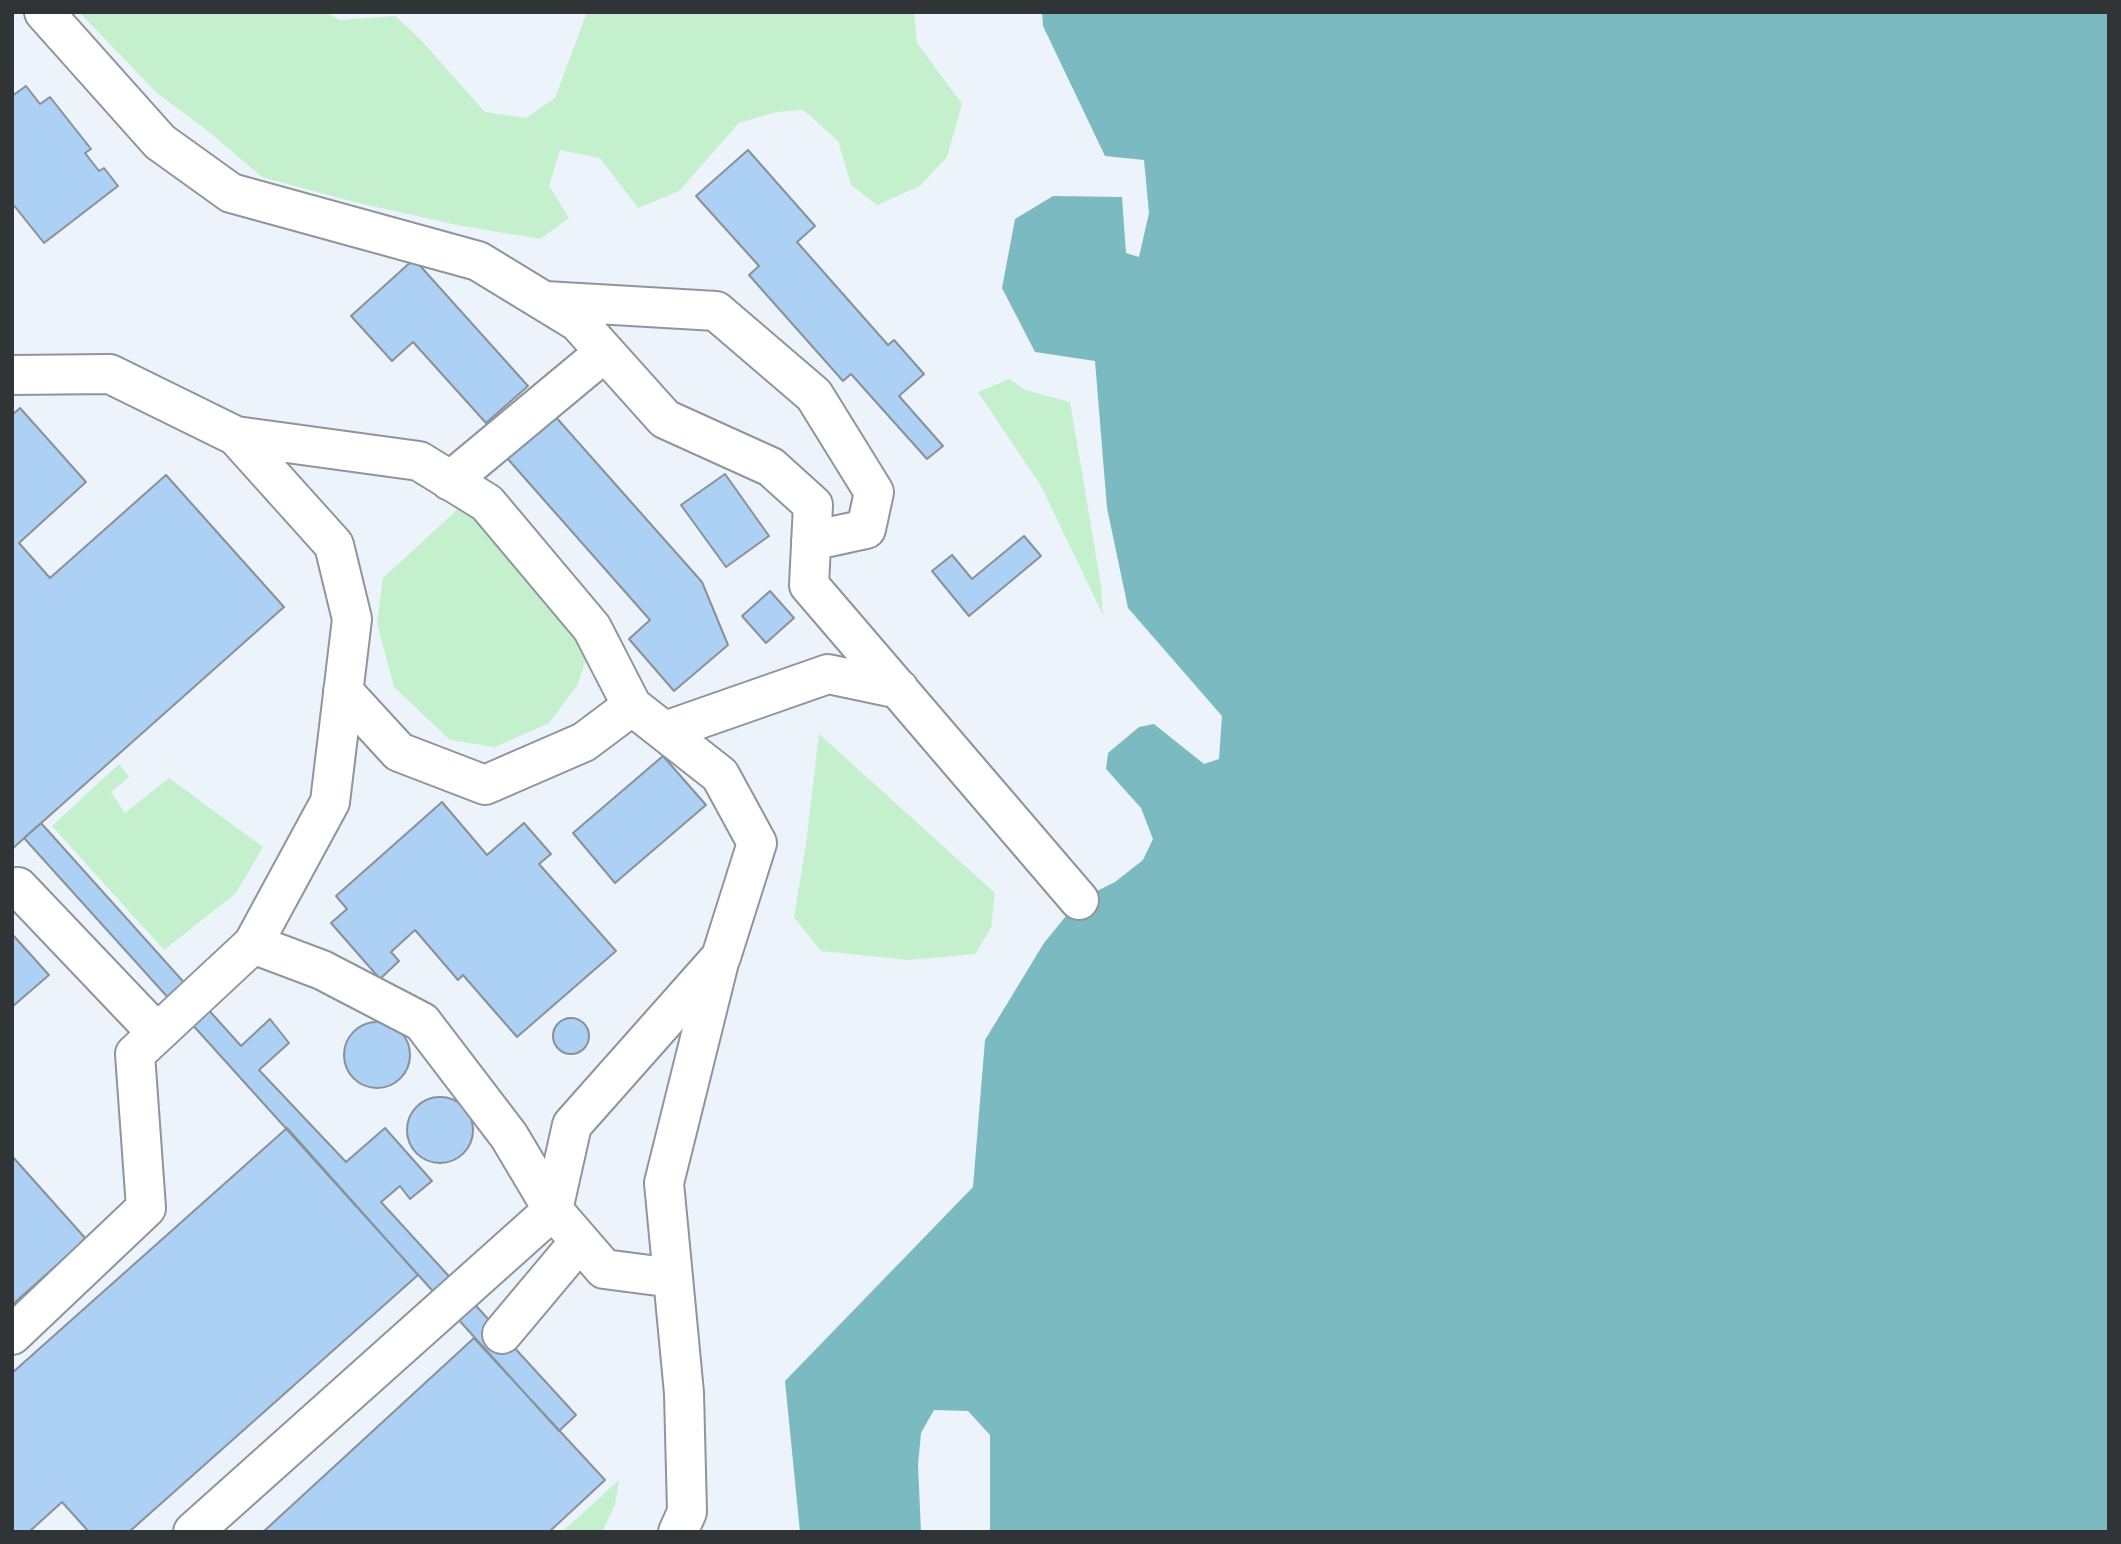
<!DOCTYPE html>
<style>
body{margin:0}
#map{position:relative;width:2121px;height:1544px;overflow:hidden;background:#edf3fa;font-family:Manrope,sans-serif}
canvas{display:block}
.frame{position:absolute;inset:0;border:14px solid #313436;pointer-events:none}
</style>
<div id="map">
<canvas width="2121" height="1544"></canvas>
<div class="frame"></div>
</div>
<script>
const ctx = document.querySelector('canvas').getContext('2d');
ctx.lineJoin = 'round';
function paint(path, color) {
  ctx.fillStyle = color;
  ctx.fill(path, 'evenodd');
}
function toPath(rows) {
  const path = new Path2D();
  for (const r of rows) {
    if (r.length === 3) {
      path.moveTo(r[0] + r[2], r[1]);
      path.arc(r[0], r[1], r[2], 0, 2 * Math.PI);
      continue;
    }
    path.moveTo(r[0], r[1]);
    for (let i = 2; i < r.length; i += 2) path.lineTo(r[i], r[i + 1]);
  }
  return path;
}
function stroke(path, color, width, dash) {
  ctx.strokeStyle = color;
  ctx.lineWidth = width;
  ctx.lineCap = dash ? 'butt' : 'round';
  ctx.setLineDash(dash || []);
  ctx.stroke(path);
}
const green = toPath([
 [79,12,325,12,340,20,395,16,420,39,485,112,526,118,555,98,587,12,914,12,917,43,962,104,947,157,920,186,877,205,851,185,838,141,803,110,776,112,739,123,679,191,638,208,600,158,560,150,549,186,569,218,540,239,462,226,354,202,262,177,208,131,157,93],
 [1009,379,1025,390,1070,402,1101,585,1103,615,1041,486,978,392],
 [461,506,495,527,588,654,577,686,549,723,495,747,450,740,394,687,377,623,383,578],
 [819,734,995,893,991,928,975,954,908,960,821,951,794,917,806,844],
 [119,764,129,777,111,792,125,813,169,778,263,847,236,893,164,950,52,826],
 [619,1480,615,1505,602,1532,562,1532]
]);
const water = toPath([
 [1042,12,2109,12,2109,1532,990,1532,990,1435,968,1411,934,1410,921,1433,918,1465,921,1532,800,1532,785,1381,973,1187,985,1040,1044,943,1079,900,1115,882,1143,860,1153,839,1141,808,1106,769,1108,753,1139,727,1154,724,1204,764,1219,759,1222,716,1128,608,1107,508,1095,361,1035,352,1002,288,1015,219,1053,196,1122,197,1126,253,1139,257,1149,213,1144,160,1105,156,1043,26]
]);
const building = toPath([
 [26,86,40,104,50,97,91,149,85,153,99,171,104,168,118,186,44,243,12,203,12,96,26,86],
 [748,150,815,226,797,242,888,345,894,340,924,374,899,396,943,446,927,459,851,374,843,381,749,275,759,266,696,196,748,150],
 [414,259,528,386,486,423,413,342,392,361,351,316,414,259],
 [20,408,86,482,19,543,50,578,166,475,284,607,12,849,12,415,20,408],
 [554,415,702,582,728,645,674,691,629,639,650,620,507,458,554,415],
 [725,474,769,536,726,567,681,505,725,474],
 [1024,536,1041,556,969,616,932,571,952,555,972,579,1024,536],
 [770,591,794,618,766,643,742,616,770,591],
 [663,756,706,805,615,883,573,833,663,756],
 [442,802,487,855,524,823,551,854,539,864,616,951,517,1037,463,975,458,980,415,930,391,952,399,961,380,979,331,923,347,909,336,896,442,802],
 [41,823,241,1046,270,1019,289,1043,259,1070,346,1162,385,1128,432,1181,410,1199,400,1186,381,1202,576,1415,559,1431,24,838,41,823],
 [12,934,49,975,12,1007,12,934],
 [571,1036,18],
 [377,1055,33],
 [440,1130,33],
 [287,1128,418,1275,129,1532,89,1532,62,1502,29,1532,12,1532,12,1373,287,1128],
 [12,1156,86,1239,12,1305,12,1156],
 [474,1338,605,1480,549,1532,263,1532,474,1338]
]);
const minor = toPath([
 [44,12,160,142,231,193,478,261,578,322,665,419,771,467,813,505,809,585,1079,900],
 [545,301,716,311,814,395,874,492,866,529,811,541],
 [12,375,110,374,236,436,334,545,352,619,330,802,253,944,135,1054,146,1208,12,1335],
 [236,436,419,461,487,503,592,628,632,706,584,742,485,785,399,752,343,691],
 [450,481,605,352],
 [632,706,720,775,757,843,721,957,572,1125,553,1210,604,1269,673,1278],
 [665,731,828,674,899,689],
 [18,887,157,1033],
 [502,1334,580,1241],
 [193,1532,553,1210,509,1136,422,1022,322,970,253,944],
 [678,1532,687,1512,684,1393,664,1183,719,962]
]);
paint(green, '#c5f0ce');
paint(water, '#7cbac2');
paint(building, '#add0f5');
stroke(building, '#8a9097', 2);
stroke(minor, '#8f959c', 42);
stroke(minor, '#fff', 38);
</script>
